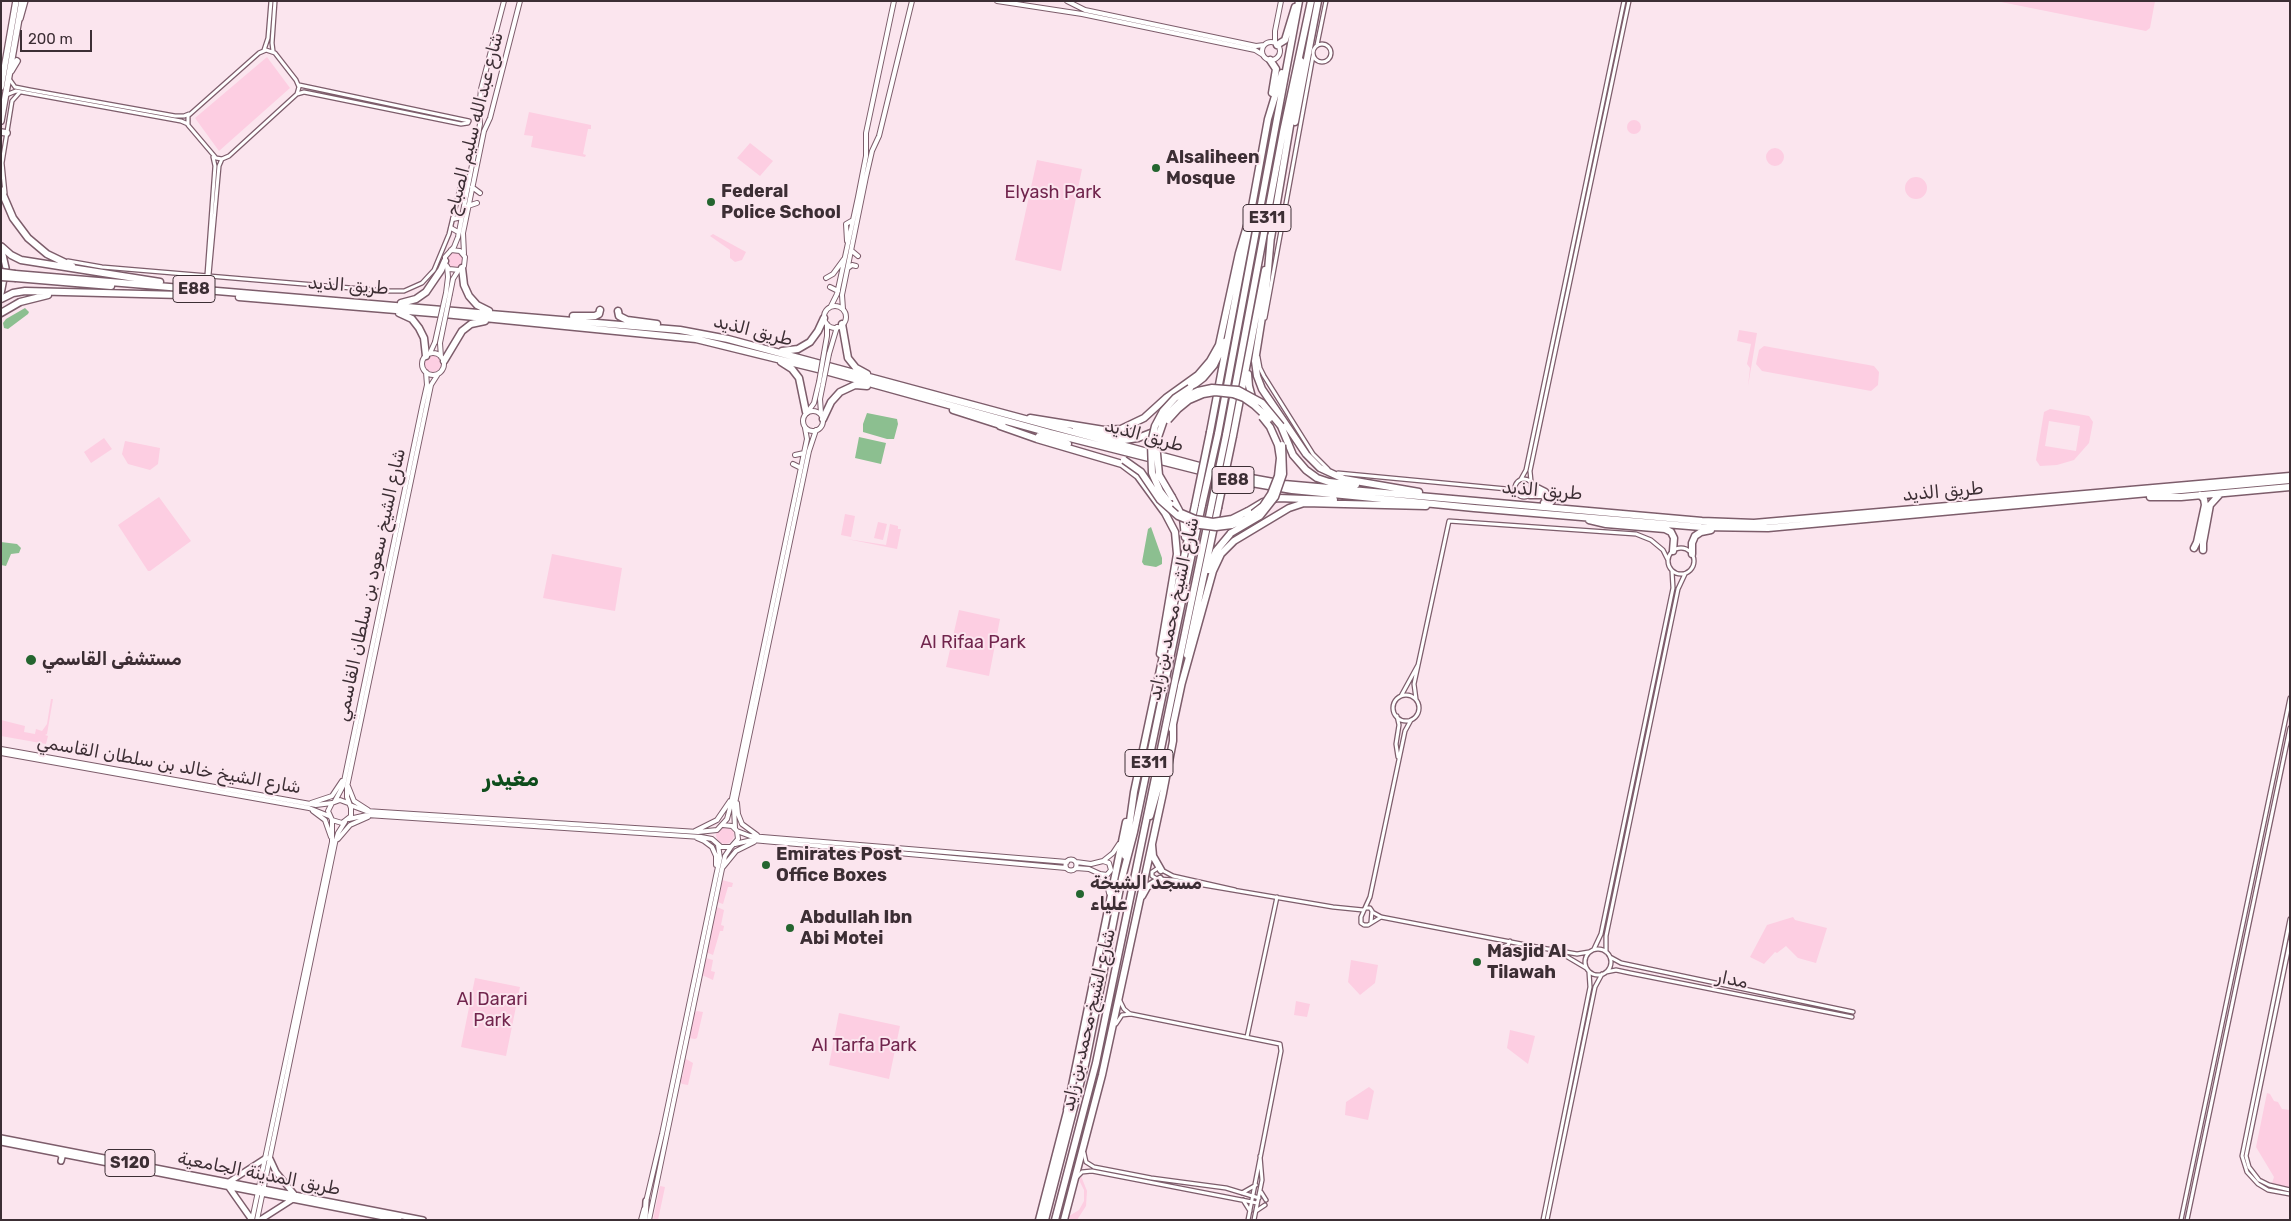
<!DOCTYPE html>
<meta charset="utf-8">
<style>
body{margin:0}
#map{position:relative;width:2291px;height:1221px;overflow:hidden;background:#fbe5ee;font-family:Rubik,sans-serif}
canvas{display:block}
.frame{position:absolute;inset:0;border:2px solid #3c2e34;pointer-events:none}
.scale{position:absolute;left:20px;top:30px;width:72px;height:22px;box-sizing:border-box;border:2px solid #3c2e34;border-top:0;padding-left:6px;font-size:15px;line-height:18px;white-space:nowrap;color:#3c2e34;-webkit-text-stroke:4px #fbe5ee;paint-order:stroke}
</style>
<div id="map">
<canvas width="2291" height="1221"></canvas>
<div class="frame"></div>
<div class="scale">200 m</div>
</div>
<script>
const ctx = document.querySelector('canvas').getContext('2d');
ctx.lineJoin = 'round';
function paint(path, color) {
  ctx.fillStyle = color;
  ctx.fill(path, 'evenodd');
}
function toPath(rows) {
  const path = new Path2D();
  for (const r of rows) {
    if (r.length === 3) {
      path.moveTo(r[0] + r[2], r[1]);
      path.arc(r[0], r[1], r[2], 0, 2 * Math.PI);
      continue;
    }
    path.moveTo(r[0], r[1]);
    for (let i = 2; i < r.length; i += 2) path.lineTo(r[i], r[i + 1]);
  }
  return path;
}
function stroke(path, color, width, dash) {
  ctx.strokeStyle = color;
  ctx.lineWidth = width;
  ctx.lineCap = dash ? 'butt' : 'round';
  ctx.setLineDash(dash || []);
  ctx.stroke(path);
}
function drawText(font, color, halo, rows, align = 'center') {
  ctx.font = font + ' Rubik,"Noto Naskh Arabic",sans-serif';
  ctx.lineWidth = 4;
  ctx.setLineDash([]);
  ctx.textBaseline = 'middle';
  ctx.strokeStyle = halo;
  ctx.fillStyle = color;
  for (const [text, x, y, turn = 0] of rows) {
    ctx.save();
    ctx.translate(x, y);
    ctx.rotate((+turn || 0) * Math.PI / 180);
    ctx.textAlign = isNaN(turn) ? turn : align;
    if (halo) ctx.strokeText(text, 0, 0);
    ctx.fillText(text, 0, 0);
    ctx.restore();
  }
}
const green = toPath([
 [1996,1,2155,1,2150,28,2146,31],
 [267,57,290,88,219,151,195,118],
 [529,112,591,125,591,129,588,129,583,154,586,155,585,157,531,147,533,136,524,135],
 [1634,127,7],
 [750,143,773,161,760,176,737,158],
 [1775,157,9],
 [1037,160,1082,169,1061,271,1015,260],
 [1916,188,11],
 [713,234,746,252,742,260,735,262,730,258,730,250,710,236],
 [455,260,9],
 [1739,330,1757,333,1748,386,1750,368,1747,364,1751,344,1737,341],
 [1764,346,1874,366,1879,372,1878,385,1871,391,1762,371,1756,364,1759,350],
 [433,363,9],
 [2050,409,2089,416,2093,422,2089,443,2074,460,2057,465,2040,466,2036,460,2044,412],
 [2049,421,2080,426,2076,451,2045,446],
 [104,438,112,449,91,463,84,452],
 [125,441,160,448,158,464,150,470,128,464,122,454],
 [159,497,191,541,150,571,148,571,118,525],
 [845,514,855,516,851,537,841,535],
 [878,522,887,524,883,540,874,538],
 [890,524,898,526,898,529,901,529,897,549,847,539,886,545],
 [552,554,622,568,615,611,543,598],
 [959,610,1000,619,989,676,946,667],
 [51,699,53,699,47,734,45,735,48,736,46,744,1,736,1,720,25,726,24,732,35,734,36,729,42,731,47,724],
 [725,835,9],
 [722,880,733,883,732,887,728,887,723,904,717,902],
 [717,907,724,910,721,925,724,926,723,931,720,931,713,955,706,952],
 [1793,917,1795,920,1827,928,1816,963,1798,958,1786,946,1777,953,1775,952,1764,964,1750,957,1767,925],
 [706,958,713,960,711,971,715,972,713,980,702,975],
 [1351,960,1378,965,1375,983,1360,995,1348,982],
 [475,978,520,987,506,1056,461,1047],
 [1296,1001,1310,1004,1307,1017,1294,1015],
 [697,1011,703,1012,697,1038,695,1039,689,1038,693,1014],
 [839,1013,900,1026,889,1079,829,1065],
 [1510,1030,1535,1036,1528,1064,1507,1048],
 [686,1059,693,1063,688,1085,682,1084,679,1080,683,1075,684,1060],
 [1369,1087,1374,1091,1368,1120,1345,1115,1346,1102],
 [2267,1093,2270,1094,2274,1101,2278,1102,2282,1109,2290,1110,2290,1187,2272,1183,2274,1177,2256,1147],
 [1081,1176,1087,1191,1086,1206,1077,1220,1068,1220,1069,1216,1079,1210,1084,1201,1084,1190,1079,1180],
 [660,1186,665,1187,658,1220,653,1220]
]);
const water = toPath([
 [25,308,29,312,28,314,8,329,4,328,3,323,6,319],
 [867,413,897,419,898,424,894,439,887,439,863,432,863,424],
 [859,437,886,443,881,464,855,458],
 [1151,527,1162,558,1162,564,1156,567,1144,565,1142,562,1148,529],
 [1,542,17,544,21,548,19,553,11,554,6,566,1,565]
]);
const tertiary = toPath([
 [21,19,26,1],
 [1322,53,9],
 [1317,45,1326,1],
 [264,50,268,38,271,1],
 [266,50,275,53,296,80,299,87,297,94,229,156,222,159,216,158,188,125,188,116,259,53,266,50],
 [273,51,272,43,275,1],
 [10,80,15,87,30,90,175,116,184,116,189,114],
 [299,85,469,121],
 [297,94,304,92,461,124,468,123,469,121],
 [6,95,16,91,181,121,188,124],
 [5,193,2,163,12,101,20,92],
 [68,261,102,267,387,291,404,291,422,283,434,270,449,234,460,188,469,180],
 [207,275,215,166,213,157],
 [209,275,219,166,222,159],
 [1265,318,1313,56],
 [1258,357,1260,368,1264,376,1313,454,1328,469],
 [1338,473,1507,489,1517,494],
 [1524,488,9],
 [1521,479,1526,470,1624,1],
 [1531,481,1530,471,1629,1],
 [1681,561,13],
 [1406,708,13],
 [1401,696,1418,665],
 [1416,699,1414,684,1449,521,1636,534,1651,540,1663,550,1668,560],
 [1397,716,1399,725,1396,744,1398,757],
 [1235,890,1173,876,1158,868,1152,872,1152,876,1157,879,1174,880,1333,907,1363,910],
 [1365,908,1370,897,1405,731,1411,720],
 [1372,912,1381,917,1542,948,1577,954,1589,952],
 [2290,919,2242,1156,2247,1172,2258,1184,2268,1190,2290,1194],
 [1371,922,1372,911,1370,908,1365,908,1361,917,1361,923,1364,925,1368,925,1381,917],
 [2290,941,2246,1156,2249,1167,2259,1180,2269,1185,2290,1190],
 [1598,962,13],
 [1497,949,1508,945,1510,941],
 [1594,949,1601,934,1673,588,1672,571],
 [1559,952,1586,968],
 [1606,952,1606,936,1678,589,1685,574],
 [1610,957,1621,963,1853,1012],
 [1606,972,1616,970,1630,973,1852,1017],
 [1120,1001,1124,1009,1130,1014],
 [1116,1024,1122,1015,1131,1014,1280,1044,1281,1051,1248,1220],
 [1247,1037,1277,897],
 [1084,1153,1086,1162,1094,1167,1151,1178,1226,1188,1259,1198],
 [1077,1177,1082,1172,1092,1171,1257,1203],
 [1261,1192,1266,1200],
 [1242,1193,1256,1185],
 [1243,1200,1250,1211],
 [1256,1211,1265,1205],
 [1254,1220,1262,1180,1260,1156],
 [1543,1220,1590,987,1589,972],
 [1547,1220,1595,987,1602,974],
 [2181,1220,2290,698],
 [2187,1220,2290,728]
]);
const secondary = toPath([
 [997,1,1082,14,1255,50,1263,55],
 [1067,1,1085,10,1256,46,1264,45],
 [1271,51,9],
 [1275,43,1275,31,1281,1],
 [472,187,480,193],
 [468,206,477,203],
 [453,219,462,217],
 [451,228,458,232],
 [847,241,846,224,853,220],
 [451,250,460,251,465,257,464,266,459,270,449,269,445,264,445,257,454,247,458,237,480,124,479,110,481,89,504,1],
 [852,251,858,256],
 [464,254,463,233,484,131,490,118,520,1],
 [848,268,852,265,856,266],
 [826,278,833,274,844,259],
 [830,287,838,291],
 [446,293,448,277,447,266],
 [450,294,453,279,458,271],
 [831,306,837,294,858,197,866,156,866,133,894,1],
 [835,317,11],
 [843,309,842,295,866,177,872,151,879,136,912,1],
 [440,343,441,357],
 [430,353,435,342],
 [824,353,827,336,827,324],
 [433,364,11],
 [829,354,837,327],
 [809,410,814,403,819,382],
 [813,421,10],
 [821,413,820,399,823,384],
 [795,455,804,453],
 [793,464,801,468],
 [1,749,316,805,332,803],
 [1,753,309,808,329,816],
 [348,786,354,801,368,810],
 [335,801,343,786,422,407,427,385,426,372],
 [311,803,332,796,342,781],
 [348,803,340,800,332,803,328,811,332,820,342,823,351,816,351,808,347,797,347,787,431,385,438,374],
 [737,803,738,814,742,824,757,835],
 [350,805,366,811,698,832,717,830,727,819,730,808,804,453,807,439,805,428],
 [313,811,325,820,331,837],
 [349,819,367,815,701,837,712,839,721,847,731,847,738,839,737,831,732,826,723,825],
 [735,828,734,808,809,451,816,430],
 [695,831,717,820,730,801],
 [737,831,750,836,1067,862],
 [697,838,704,841,712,847,716,856,716,865],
 [338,839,350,825,368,817],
 [735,844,752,840,1066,868],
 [1071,865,5.5],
 [1076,862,1091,864,1103,861,1113,853,1119,844],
 [723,867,736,851,754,842],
 [1076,868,1089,869,1100,874,1107,884,1109,893],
 [1100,874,1107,875,1111,870,1109,863,1103,861],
 [646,1202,662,1134,716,876,720,858,718,845],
 [252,1220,332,842,332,820],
 [257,1220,335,843,338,833,345,822],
 [641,1220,644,1209],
 [649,1220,722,869,725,856,731,847]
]);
const primary = toPath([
 [1,294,6,268,1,246],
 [1,1138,423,1220],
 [1,1142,399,1220],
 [60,1154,62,1157,61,1161],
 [270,1159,276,1172,294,1194],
 [229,1182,266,1158],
 [228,1186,252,1220],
 [260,1220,293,1199],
 [645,1220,646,1201]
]);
const trunk = toPath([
 [11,71,17,61],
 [1,87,16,1],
 [1,121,22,1],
 [1,132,7,133]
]);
const motorway = toPath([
 [1277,45,1285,40,1295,7],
 [1270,60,1276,69,1272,93],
 [1295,122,1318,1],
 [1,190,13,218,28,238,47,254,72,266],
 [1251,212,1268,119,1282,73],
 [1271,236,1266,292,1255,361,1257,376,1262,389,1306,454,1320,468,1344,479,1419,492],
 [1271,238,1301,61],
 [2,247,11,255,21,260,160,282],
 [462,268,464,285,469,296,477,305,489,311],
 [15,274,680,330,728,339,1229,474,1284,484,1396,494,1702,521,1754,523,2290,476],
 [16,278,111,286],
 [239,297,444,314,696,339,822,370,1050,433,1240,481,1292,490,1474,508,1701,527,1768,528,2290,480],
 [1,299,13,293,25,291,181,295,192,293],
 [401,303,416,299,426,292,441,270,445,261],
 [618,311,619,316,627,320,657,324],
 [1,313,20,302,48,295],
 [399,313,412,319,419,328,424,338,426,356],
 [573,316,595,316,599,314,600,310],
 [842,324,848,358,856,368,867,374],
 [782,351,798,349,810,342,818,331,824,318],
 [444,361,462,331,471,324,485,321],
 [781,362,792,369,799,378,806,412],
 [1248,374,1249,386,1253,401],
 [1190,388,1203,378,1214,365,1225,342],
 [953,410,1003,426],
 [1030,418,1104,430,1121,429,1144,418,1166,398,1198,375,1210,361,1219,345,1239,253,1252,209],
 [823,419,831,402,840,392,855,385,867,386],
 [1000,426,1037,439,1122,464,1138,476,1165,513,1175,532,1177,554,1160,654],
 [1281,426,1293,455,1306,470,1317,478,1329,482,1356,485],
 [1076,429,1124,440,1138,438,1156,431],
 [1210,432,1249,227],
 [1218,434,1299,1],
 [1226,435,1283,132,1311,1],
 [1039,436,1068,444],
 [1233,436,1265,270],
 [1533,486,1545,492],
 [1530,495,1552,495,1553,499,1551,502,1544,503],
 [1172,497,1183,518,1185,537],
 [2150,497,2181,497,2290,487],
 [1248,511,1263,502,1278,498,1334,500],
 [1589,520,1606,524,1665,529,1671,532,1674,538,1673,551],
 [2194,548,2197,542,2205,505,2204,499,2200,495],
 [2203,550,2203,543,2210,505,2220,494],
 [1692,554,1692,543,1695,536,1701,532,1711,530],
 [1208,570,1216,551,1231,533],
 [1187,655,1218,508],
 [1181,686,1213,571,1221,554,1234,541,1289,508,1304,503,1426,506],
 [1172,729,1182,682],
 [1150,816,1163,770],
 [1152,845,1153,856,1161,870],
 [1125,856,1134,792,1195,505],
 [1142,896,1147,887,1160,879],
 [1067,1110,1126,822],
 [1039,1220,1068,1108],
 [1045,1220,1086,1061,1122,878,1134,832,1202,505],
 [1055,1220,1096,1063,1211,507],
 [1064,1220,1102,1075,1163,793,1173,741,1173,725]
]);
const secondaryBridge = toPath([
 [435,342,446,293],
 [440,343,450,294],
 [819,382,824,353],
 [823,384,829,354]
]);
const motorwayBridge = toPath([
 [1,272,15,274],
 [1,277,16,278],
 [1168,420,1178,409,1189,400,1203,394,1215,392,1233,394,1244,398,1254,405,1269,419],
 [1124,460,1141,472,1160,500,1178,516,1200,525,1216,527,1232,525,1246,519,1263,506,1271,494,1278,476,1280,458,1278,445,1270,427,1262,417],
 [1172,497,1159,475,1156,443,1165,417,1185,397,1198,391,1212,388,1238,390,1262,403,1281,426],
 [1170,504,1160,491,1152,473,1151,443,1155,426,1163,411,1175,398,1190,388],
 [1195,505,1210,432],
 [1202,505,1218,434],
 [1211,507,1226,435],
 [1218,508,1233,436],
 [1181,513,1195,519,1213,522,1232,519,1248,511],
 [1231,533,1260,516,1275,497,1283,474,1282,445]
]);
const markers = [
 [1156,168,5,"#24652f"],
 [711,202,5,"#24652f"],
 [31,660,6,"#24652f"],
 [766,865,5,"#24652f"],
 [1080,894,5,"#24652f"],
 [790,928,5,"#24652f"],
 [1477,962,5,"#24652f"]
];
const shields = [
 [1267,218,48],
 [194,289,42],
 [1233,480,42],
 [1149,763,48],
 [130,1163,50]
];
const shieldNames = [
 ["E311",1267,218],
 ["E88",194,289],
 ["E88",1233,480],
 ["E311",1149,763],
 ["S120",130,1163]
];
const streetNames = [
 ["شارع عبدالله سليم الصباح",475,124,-76],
 ["طريق الذيد",348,286,4],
 ["طريق الذيد",753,331,14],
 ["طريق الذيد",1144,436,15],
 ["طريق الذيد",1542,491,5],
 ["طريق الذيد",1943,492,-5],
 ["شارع الشيخ سعود بن سلطان القاسمي",371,585,-78],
 ["شارع الشيخ محمد بن زايد",1174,609,-78],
 ["شارع الشيخ خالد بن سلطان القاسمي",169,765,10],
 ["مدار",1732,980,12],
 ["شارع الشيخ محمد بن زايد",1089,1020,-77],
 ["طريق المدينة الجامعية",259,1174,11]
];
const poiNames = [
 ["Alsaliheen",1166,158],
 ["Mosque",1166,179],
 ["Federal",721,192],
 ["Police School",721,213],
 ["مستشفى القاسمي",42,660],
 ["Emirates Post",776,855],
 ["Office Boxes",776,876],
 ["مسجد الشيخة",1090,884],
 ["علياء",1090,905],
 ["Abdullah Ibn",800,918],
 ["Abi Motei",800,939],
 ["Masjid Al",1487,952],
 ["Tilawah",1487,973]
];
const parkNames = [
 ["Elyash Park",1053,193],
 ["Al Rifaa Park",973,643],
 ["Al Darari",492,1000],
 ["Park",492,1021],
 ["Al Tarfa Park",864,1046]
];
const districtNames = [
 ["مغيدر",511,780]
];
paint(green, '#fdcee2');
paint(water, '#8cbf90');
stroke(tertiary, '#7d5d6b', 5.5);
stroke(secondary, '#7d5d6b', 6);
stroke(primary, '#7d5d6b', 8);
stroke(trunk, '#7d5d6b', 8);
stroke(motorway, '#7d5d6b', 9);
stroke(tertiary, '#fff', 3);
stroke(secondary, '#fff', 4);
stroke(primary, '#fff', 5);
stroke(trunk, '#fff', 5.5);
stroke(motorway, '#fff', 6);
stroke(secondaryBridge, '#7d5d6b', 6, []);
stroke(motorwayBridge, '#7d5d6b', 9, []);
stroke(secondaryBridge, '#fff', 4);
stroke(motorwayBridge, '#fff', 6);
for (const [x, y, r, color] of markers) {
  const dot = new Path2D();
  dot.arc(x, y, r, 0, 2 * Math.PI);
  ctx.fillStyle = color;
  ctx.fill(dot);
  stroke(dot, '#fbe5ee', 2);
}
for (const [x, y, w] of shields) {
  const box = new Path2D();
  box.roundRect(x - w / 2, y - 13.5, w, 27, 4);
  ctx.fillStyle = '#fbe5ee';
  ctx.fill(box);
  stroke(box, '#3c2e34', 1);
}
drawText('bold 16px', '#3c2e34', null, shieldNames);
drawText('18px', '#3c2e34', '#fbe5ee', streetNames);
drawText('bold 18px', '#3c2e34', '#fbe5ee', poiNames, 'left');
drawText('18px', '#71254d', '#fbe5ee', parkNames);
drawText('bold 22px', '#0e4d1c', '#fbe5ee', districtNames);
</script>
